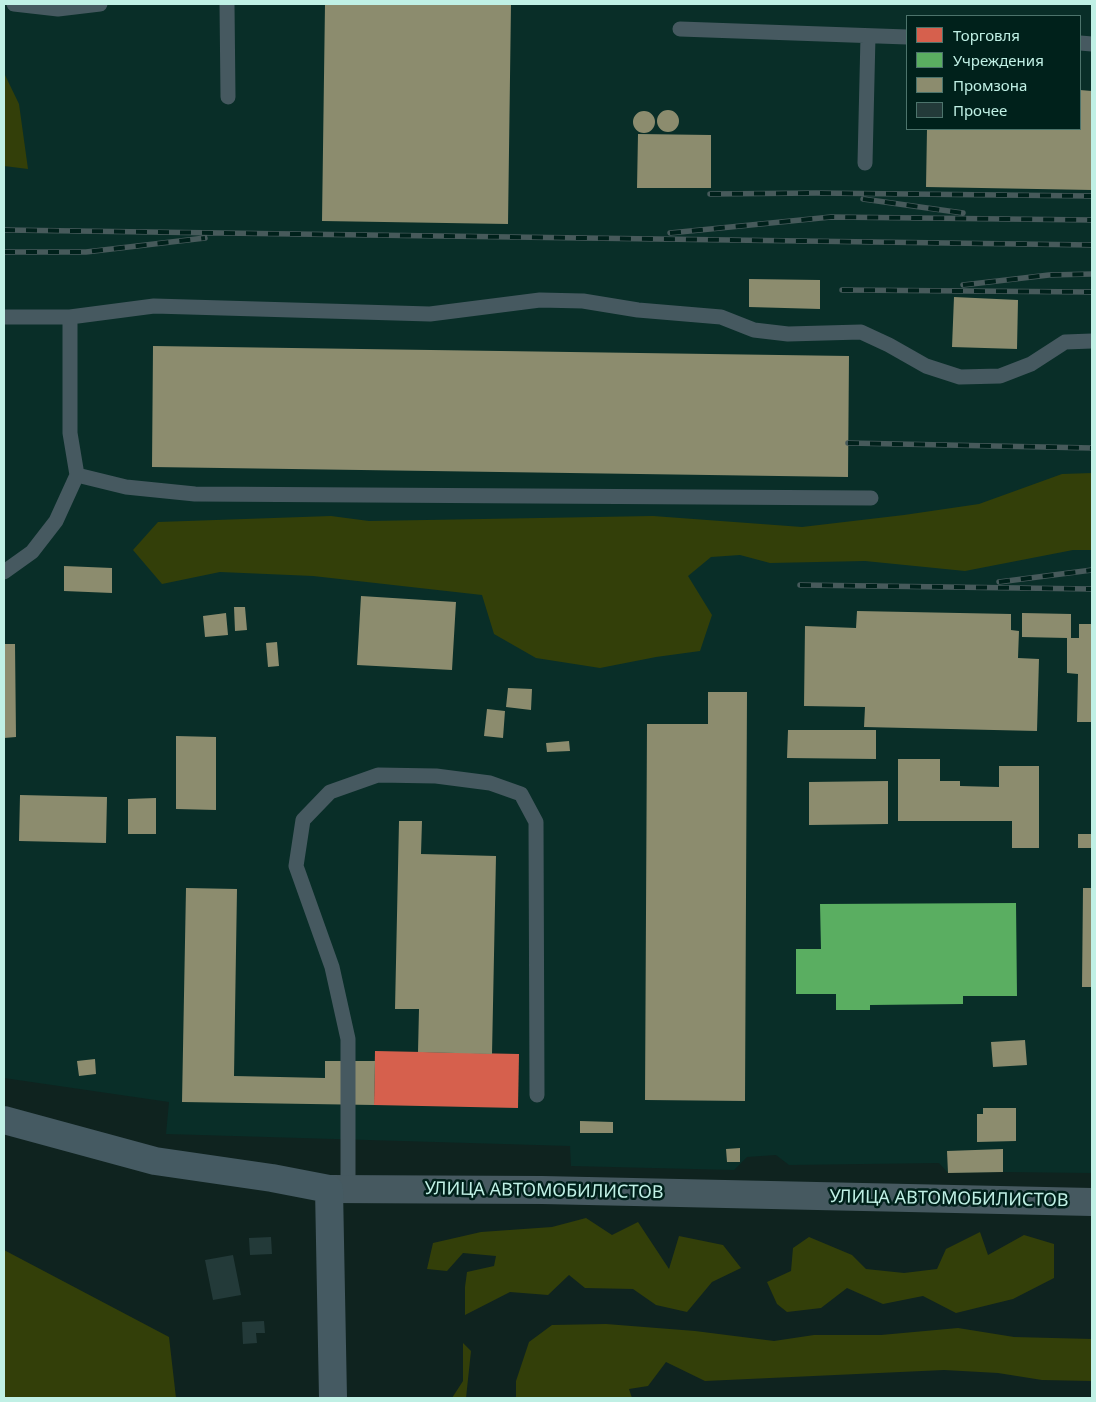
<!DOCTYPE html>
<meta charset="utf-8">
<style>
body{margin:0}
#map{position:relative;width:1096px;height:1402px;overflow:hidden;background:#0f231f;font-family:"Noto Sans",sans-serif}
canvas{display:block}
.frame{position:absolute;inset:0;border:5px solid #c0f0e5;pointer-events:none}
.legend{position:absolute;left:906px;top:15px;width:175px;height:115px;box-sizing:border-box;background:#00211b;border:1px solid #4d746c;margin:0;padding:6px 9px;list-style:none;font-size:15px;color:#c0f0e5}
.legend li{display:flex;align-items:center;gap:10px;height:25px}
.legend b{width:25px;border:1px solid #4d746c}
</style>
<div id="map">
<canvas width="1096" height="1402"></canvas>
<div class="frame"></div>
<ul class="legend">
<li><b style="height:14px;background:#d6604d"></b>Торговля</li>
<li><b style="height:14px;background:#5aae61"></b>Учреждения</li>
<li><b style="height:14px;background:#8c8c6e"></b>Промзона</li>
<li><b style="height:14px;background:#233a39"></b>Прочее</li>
</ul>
</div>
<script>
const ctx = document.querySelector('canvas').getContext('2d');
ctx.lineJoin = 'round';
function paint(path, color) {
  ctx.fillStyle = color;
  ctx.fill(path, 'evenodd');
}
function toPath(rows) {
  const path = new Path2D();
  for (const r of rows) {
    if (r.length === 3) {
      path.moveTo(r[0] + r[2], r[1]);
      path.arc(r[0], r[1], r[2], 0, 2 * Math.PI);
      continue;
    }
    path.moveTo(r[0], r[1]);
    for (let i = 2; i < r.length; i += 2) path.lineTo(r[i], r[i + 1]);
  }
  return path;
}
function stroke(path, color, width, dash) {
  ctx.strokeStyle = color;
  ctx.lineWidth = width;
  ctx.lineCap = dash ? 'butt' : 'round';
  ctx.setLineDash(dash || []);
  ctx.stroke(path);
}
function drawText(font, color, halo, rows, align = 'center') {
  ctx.font = font + ' "Noto Sans",sans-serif';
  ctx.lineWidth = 5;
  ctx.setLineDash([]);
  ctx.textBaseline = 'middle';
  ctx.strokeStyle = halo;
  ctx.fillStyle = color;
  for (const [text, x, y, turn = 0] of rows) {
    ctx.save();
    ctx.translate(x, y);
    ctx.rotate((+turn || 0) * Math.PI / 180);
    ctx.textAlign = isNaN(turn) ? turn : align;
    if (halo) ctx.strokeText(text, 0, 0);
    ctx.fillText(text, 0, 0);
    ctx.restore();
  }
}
const built = toPath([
 [4,4,1092,4,1092,1173,1003,1172,948,1173,939,1163,789,1165,776,1155,747,1157,734,1170,571,1166,570,1146,166,1134,169,1102,4,1078],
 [907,16,1080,16,1080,129,907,129]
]);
const green = toPath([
 [4,73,19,104,28,169,4,166],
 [1092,473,1092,550,1073,550,965,571,865,561,770,563,740,555,711,557,688,576,712,615,700,651,656,657,600,668,536,658,494,634,482,595,313,576,220,572,162,584,133,550,158,522,331,516,369,521,653,516,802,527,904,515,979,504,1062,474],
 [586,1218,612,1235,638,1222,669,1269,679,1236,723,1245,741,1268,712,1282,687,1312,656,1305,633,1289,585,1288,569,1275,548,1295,510,1292,465,1315,465,1287,467,1272,494,1266,496,1256,463,1253,447,1271,427,1269,433,1243,481,1232,552,1227],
 [980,1232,988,1255,1024,1235,1054,1244,1054,1278,1013,1299,956,1313,923,1296,883,1304,847,1288,821,1308,787,1312,777,1304,767,1282,791,1271,793,1248,809,1237,852,1255,866,1269,904,1273,937,1269,946,1249],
 [4,1250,169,1337,176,1398,4,1398],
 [606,1324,695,1331,774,1341,814,1335,881,1335,958,1328,1014,1337,1092,1339,1092,1381,1042,1380,998,1373,944,1370,705,1381,666,1362,648,1386,629,1389,632,1398,516,1398,516,1381,529,1342,552,1325],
 [463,1343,471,1351,466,1398,452,1398,463,1381]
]);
const shops = toPath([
 [375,1051,519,1054,518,1108,374,1105]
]);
const public = toPath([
 [1016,903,1017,996,963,996,963,1004,870,1005,870,1010,836,1010,836,994,796,994,796,949,821,949,820,904]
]);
const industry = toPath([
 [325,4,511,4,508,224,322,221],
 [1080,90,1092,91,1092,190,926,187,927,129,1080,129],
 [668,121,11],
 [644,122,11],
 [638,134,711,135,711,188,637,188],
 [749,279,820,280,820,309,749,307],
 [954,297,1018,300,1017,349,952,347],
 [153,346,849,356,848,477,152,467],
 [64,566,112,568,112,593,64,591],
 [361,596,456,602,452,670,357,665],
 [234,607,245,607,247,630,235,631],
 [857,611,1011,614,1011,630,1019,631,1018,658,1039,659,1037,731,864,727,865,707,804,706,805,626,856,628],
 [226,613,228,635,205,637,203,616],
 [1022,613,1071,614,1071,638,1079,638,1079,624,1092,624,1092,722,1077,722,1078,674,1067,673,1067,638,1022,637],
 [277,642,279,666,268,667,266,643],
 [4,644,15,644,16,737,4,738],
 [508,688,532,689,531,710,506,707],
 [708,692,747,692,745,1101,645,1100,647,724,708,724],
 [487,709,505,711,503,738,484,736],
 [788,730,876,730,876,759,787,758],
 [176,736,216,737,216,810,176,809],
 [569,741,570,751,547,752,546,743],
 [898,759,940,759,940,781,960,781,960,786,999,787,999,766,1039,766,1039,848,1012,848,1012,821,898,821],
 [888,781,888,824,809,825,809,782],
 [20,795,107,797,106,843,19,841],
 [156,798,156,834,128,834,128,799],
 [399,821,422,821,421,854,496,856,492,1054,418,1052,419,1009,395,1009],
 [1078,834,1092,834,1092,848,1078,848],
 [186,888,237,889,234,1076,325,1078,325,1061,375,1061,374,1105,182,1102],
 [1083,888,1092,888,1092,987,1082,987],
 [1025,1040,1027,1065,993,1067,991,1042],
 [95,1059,96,1074,79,1076,77,1061],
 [983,1108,1016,1108,1016,1141,977,1142,977,1114,983,1114],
 [580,1121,613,1122,613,1133,580,1133],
 [740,1148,740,1162,727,1162,726,1149],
 [1003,1149,1003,1172,948,1173,947,1151]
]);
const building = toPath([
 [271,1237,272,1254,250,1255,249,1238],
 [233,1255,241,1295,213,1300,205,1260],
 [264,1321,265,1333,256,1333,257,1343,243,1344,242,1322]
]);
const lane = toPath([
 [14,4,58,9,100,4],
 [227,4,228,97],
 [680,29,907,37],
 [1080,43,1092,44],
 [865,163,868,36],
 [4,317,70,317],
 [77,475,126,487,195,494,871,498],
 [4,572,32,552,56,521,77,475,70,433,70,317,154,306,430,314,540,300,583,301,638,310,721,317,754,330,788,334,861,332,889,345,926,366,960,377,1000,376,1031,364,1065,342,1092,341],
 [348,1189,348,1039,332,967,296,866,303,820,330,792,378,775,436,776,490,783,521,794,536,822,537,1095]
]);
const street = toPath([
 [329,1189,542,1190,1092,1202]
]);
const secondary = toPath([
 [4,1120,155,1161,272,1178,329,1189,333,1398]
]);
const rail = toPath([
 [710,194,816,193,1092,196],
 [863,199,963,213],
 [4,230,1092,245],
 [670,233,831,217,1092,220],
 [4,252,86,252,205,238],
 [963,285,1049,275,1092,274],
 [842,290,1092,292],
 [848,443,1092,448],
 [999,582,1092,570],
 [800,585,1092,589]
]);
const streetNames = [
 ["УЛИЦА АВТОМОБИЛИСТОВ",544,1191,1],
 ["УЛИЦА АВТОМОБИЛИСТОВ",949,1199,1]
];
paint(built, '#092e28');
paint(green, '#333f09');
paint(shops, '#d6604d');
paint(public, '#5aae61');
paint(industry, '#8c8c6e');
paint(building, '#233a39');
stroke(lane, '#465960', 15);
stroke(street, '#465960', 28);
stroke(secondary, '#455a62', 28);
stroke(rail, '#475a5b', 5.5);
stroke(rail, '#00211b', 4, [11]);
drawText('18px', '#c0f0e5', '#00211b', streetNames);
</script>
